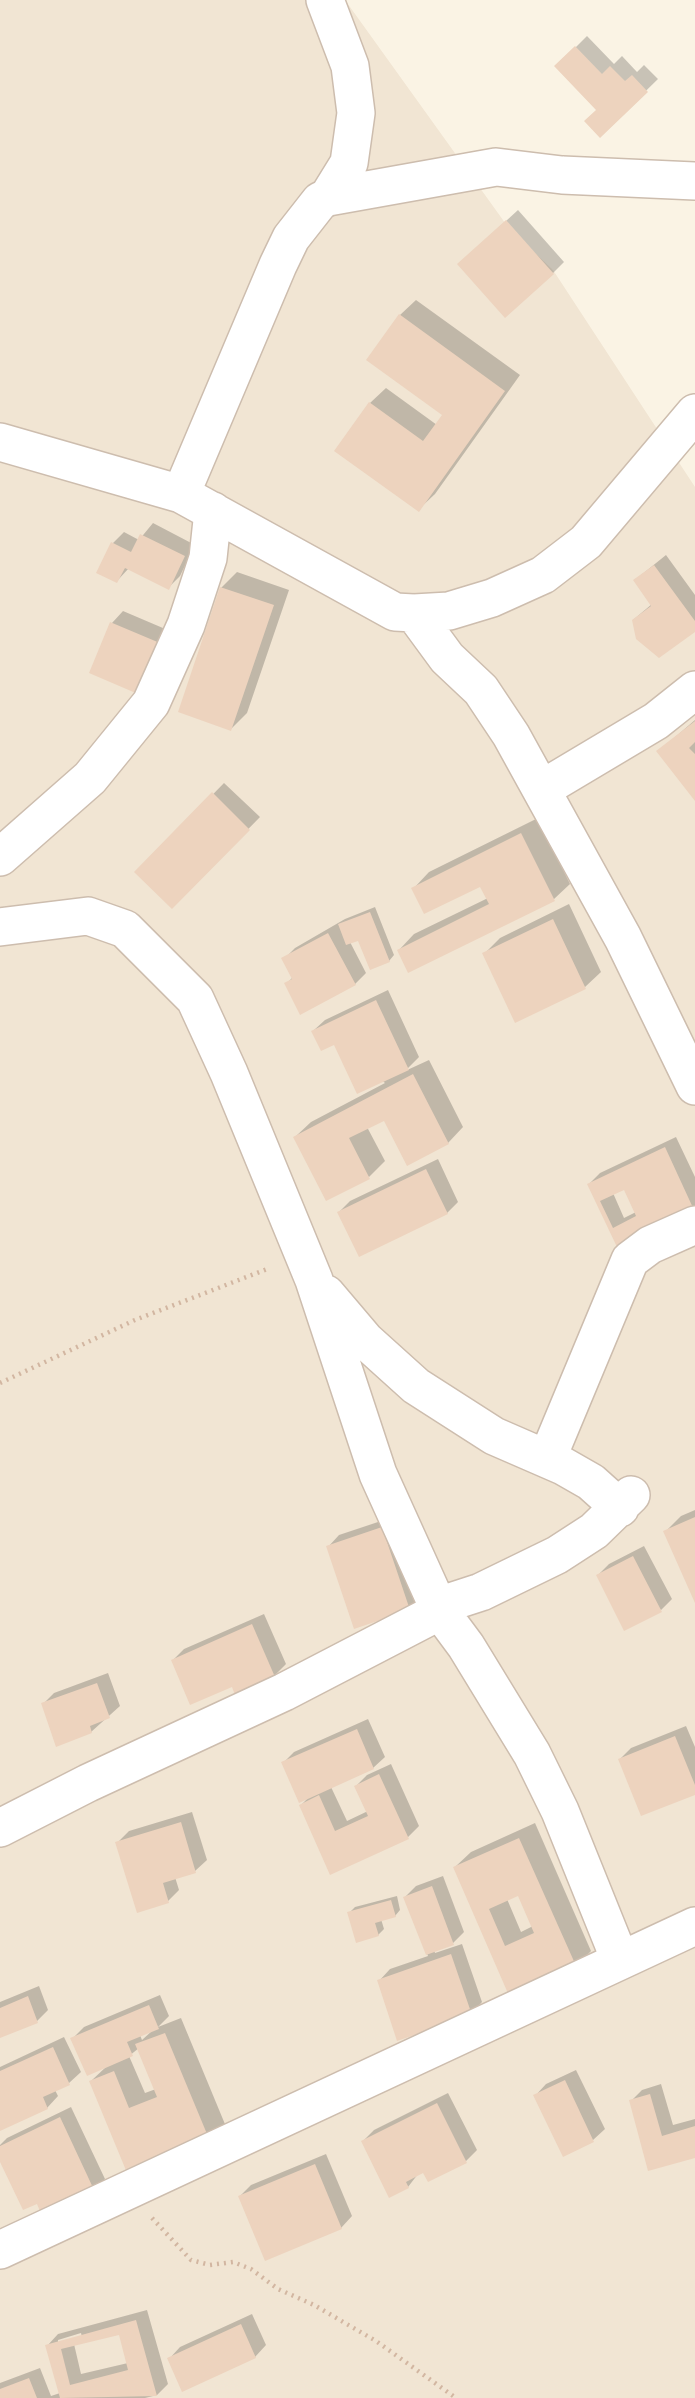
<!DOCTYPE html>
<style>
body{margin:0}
canvas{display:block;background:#faf3e4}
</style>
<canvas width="695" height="2398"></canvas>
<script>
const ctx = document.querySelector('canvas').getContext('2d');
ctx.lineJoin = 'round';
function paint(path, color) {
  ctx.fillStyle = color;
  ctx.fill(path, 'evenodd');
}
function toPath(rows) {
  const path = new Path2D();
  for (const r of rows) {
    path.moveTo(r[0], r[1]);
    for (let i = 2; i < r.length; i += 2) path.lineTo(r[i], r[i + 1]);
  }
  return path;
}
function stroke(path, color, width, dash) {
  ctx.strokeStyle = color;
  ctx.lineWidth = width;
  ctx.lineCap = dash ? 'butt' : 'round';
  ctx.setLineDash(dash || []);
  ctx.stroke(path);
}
const residential = toPath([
 [0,0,345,0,508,227,553,270,695,487,695,2398,0,2398]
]);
const shadow = toPath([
 [587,36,614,64,622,56,637,72,644,65,658,79,600,136,598,110,557,66],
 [518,210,564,262,553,273,471,253],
 [416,300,520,375,435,494,419,509,370,403,386,388,437,425,444,415,400,315],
 [153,523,195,545,180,576,169,587,129,568,117,581,113,543,124,532,139,540],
 [666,555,695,595,695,630,633,620,652,604,635,580],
 [237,572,289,590,247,713,231,729,221,588],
 [123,611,177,634,91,672,112,623],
 [695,720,695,798,659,751],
 [224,783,260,817,172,907,137,872],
 [538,818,570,884,554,899,399,950,414,934,488,898,481,884,414,888,429,872],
 [569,904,601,972,585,987,516,1021,485,953,500,938],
 [375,907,394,955,389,961,359,938,350,942,366,973,355,984,286,984,293,977,284,959,295,948,345,919],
 [388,990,419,1057,405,1071,429,1060,463,1127,448,1143,385,1118,367,1127,385,1161,369,1177,295,1137,311,1122,385,1083,335,1043,313,1031,325,1020],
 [676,1137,695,1177,695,1207,617,1245,589,1184,600,1173],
 [625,1187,636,1212,624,1218,613,1193],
 [438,1159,458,1202,447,1213,339,1212,350,1201],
 [695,1510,695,1599,665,1532,681,1516],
 [393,1517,421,1597,409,1608,328,1547,339,1535],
 [644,1546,672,1599,661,1610,598,1575,609,1564],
 [264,1614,286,1664,274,1676,236,1692,233,1685,173,1660,184,1649],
 [108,1673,120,1706,91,1732,43,1704,54,1693],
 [368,1719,385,1757,373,1768,331,1787,347,1821,368,1811,356,1786,367,1775,391,1764,419,1826,408,1837,331,1872,301,1805,307,1799,283,1763,294,1752],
 [686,1726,695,1747,695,1793,620,1759,631,1748],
 [192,1812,207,1860,195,1871,175,1877,179,1890,168,1901,117,1843,129,1831],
 [535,1823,591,1951,576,1967,511,1995,455,1867,471,1852],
 [519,1894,533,1926,521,1932,507,1899],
 [443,1876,464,1932,453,1943,434,1950,435,1953,462,1944,482,2002,471,2014,379,1981,390,1969,428,1956,405,1897,416,1886],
 [397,1896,400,1910,395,1916,381,1919,384,1929,378,1935,349,1913,355,1907],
 [39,1986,48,2010,37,2021,0,2037,0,2002],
 [160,1995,169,2016,158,2027,181,2018,227,2129,131,2178,91,2081,107,2066,73,2038,84,2027],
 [153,2030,142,2040,140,2035],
 [139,2048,156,2089,145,2093,129,2056],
 [64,2037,81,2072,69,2083,55,2090,58,2096,47,2108,0,2129,0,2067],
 [576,2070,605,2129,593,2140,564,2155,535,2096,546,2084],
 [661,2084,673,2125,695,2119,695,2156,650,2169,631,2101,642,2090],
 [448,2093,477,2150,466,2161,418,2174,408,2187,363,2141,374,2130],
 [71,2107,105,2179,94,2190,0,2158,0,2145,7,2138],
 [326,2154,352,2216,341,2228,240,2196,251,2185],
 [147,2310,168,2384,157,2395,145,2398,0,2398,0,2383,40,2368,51,2396,60,2393,47,2346,58,2334],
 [81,2333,82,2337,58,2343,58,2340],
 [120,2333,128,2363,81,2374,74,2344],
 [252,2314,266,2345,255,2357,169,2359,180,2347]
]);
const building = toPath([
 [575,46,602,74,610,66,625,81,632,75,648,92,600,138,584,121,596,110,554,66],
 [506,220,554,274,505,318,457,264],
 [399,314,505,391,419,512,334,451,369,402,423,441,442,415,366,360],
 [140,534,185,556,169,590,125,568,117,583,96,573,111,542,131,552],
 [654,565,695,621,695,632,659,658,636,639,632,620,651,606,633,580],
 [220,587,274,605,231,731,178,712],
 [110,622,167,646,145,697,89,673],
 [695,721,695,742,689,748,695,754,695,801,656,751],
 [212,792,250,830,172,909,134,872],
 [521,833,555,901,408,973,397,950,489,904,480,887,424,914,411,888],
 [370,912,390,962,370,970,358,941,346,945,338,924],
 [553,919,586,989,515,1023,482,953],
 [328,933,356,985,300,1015,284,983,292,979,281,958],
 [376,1000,409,1070,357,1094,334,1045,321,1051,311,1031],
 [413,1074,449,1144,407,1166,384,1121,349,1138,370,1179,326,1201,293,1137],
 [665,1147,694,1210,617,1247,587,1184],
 [624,1190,636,1216,613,1228,600,1201],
 [426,1169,448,1214,359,1257,337,1212],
 [695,1517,695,1603,663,1531],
 [382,1527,410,1610,354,1629,326,1546],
 [633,1556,662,1612,624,1631,596,1575],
 [252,1624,275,1677,235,1695,232,1687,190,1705,171,1660],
 [97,1683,110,1718,90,1726,92,1733,56,1747,41,1703],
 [357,1729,374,1769,299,1803,281,1762],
 [675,1736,695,1785,695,1795,641,1816,618,1759],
 [379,1774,409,1839,330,1875,299,1805,319,1795,335,1831,368,1816,354,1786],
 [181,1822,196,1873,163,1883,169,1903,137,1913,115,1842],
 [519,1838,577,1968,510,1998,453,1867],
 [518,1896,534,1933,505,1946,489,1909],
 [432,1886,454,1945,426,1955,403,1897],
 [391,1900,396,1917,375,1923,379,1936,356,1943,347,1912],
 [451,1954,472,2015,397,2041,377,1980],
 [28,1996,38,2023,0,2038,0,2008],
 [149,2005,159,2029,127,2042,133,2056,87,2076,70,2038],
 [165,2033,212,2146,130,2180,89,2081,114,2071,129,2108,157,2097,135,2044],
 [53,2047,70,2085,43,2097,48,2109,0,2131,0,2071],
 [565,2080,594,2142,563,2157,533,2095],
 [650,2094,662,2136,695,2126,695,2158,648,2171,629,2100],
 [437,2103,467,2163,428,2182,423,2173,406,2182,409,2188,389,2198,361,2141],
 [60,2117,95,2192,42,2216,37,2204,23,2210,0,2162,0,2146],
 [315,2164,342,2229,265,2261,238,2196],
 [136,2320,157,2396,60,2398,45,2345],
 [119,2335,128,2370,70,2385,61,2349],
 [241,2324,256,2358,182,2392,167,2358],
 [29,2378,37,2398,0,2398,0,2389]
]);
const path = toPath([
 [0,1383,135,1320,270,1268],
 [152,2218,191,2260,210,2265,233,2262,251,2269,278,2289,314,2305,376,2341,456,2398]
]);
const street = toPath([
 [325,0,350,66,356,113,349,163,328,197],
 [0,442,181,494,395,612,414,613,449,611,492,598,543,575,586,542,695,413],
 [181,494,278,265,291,238,320,201,328,197,496,167,562,175,695,181],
 [414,613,447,658,481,690,511,735,623,938,695,1086],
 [542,789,656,721,695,690],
 [0,857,90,778,151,703,186,625,208,558,213,511],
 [0,927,88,916,125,929,195,999,229,1073,314,1280,378,1474,440,1611,466,1646,532,1754,560,1811,620,1960],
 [326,1294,365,1340,416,1386,494,1436,563,1466,591,1482,620,1508],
 [547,1459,630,1260,650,1245,695,1225],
 [438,1606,481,1592,557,1555,594,1531,631,1495],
 [0,1828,88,1783,284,1692,440,1611],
 [0,2250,695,1926]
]);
paint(residential, '#f1e5d3');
paint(shadow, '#0003');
paint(building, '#edd3be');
stroke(street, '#cdbdae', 40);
stroke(path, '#d2b6a1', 4.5, [2, 5]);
stroke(street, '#fff', 37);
</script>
